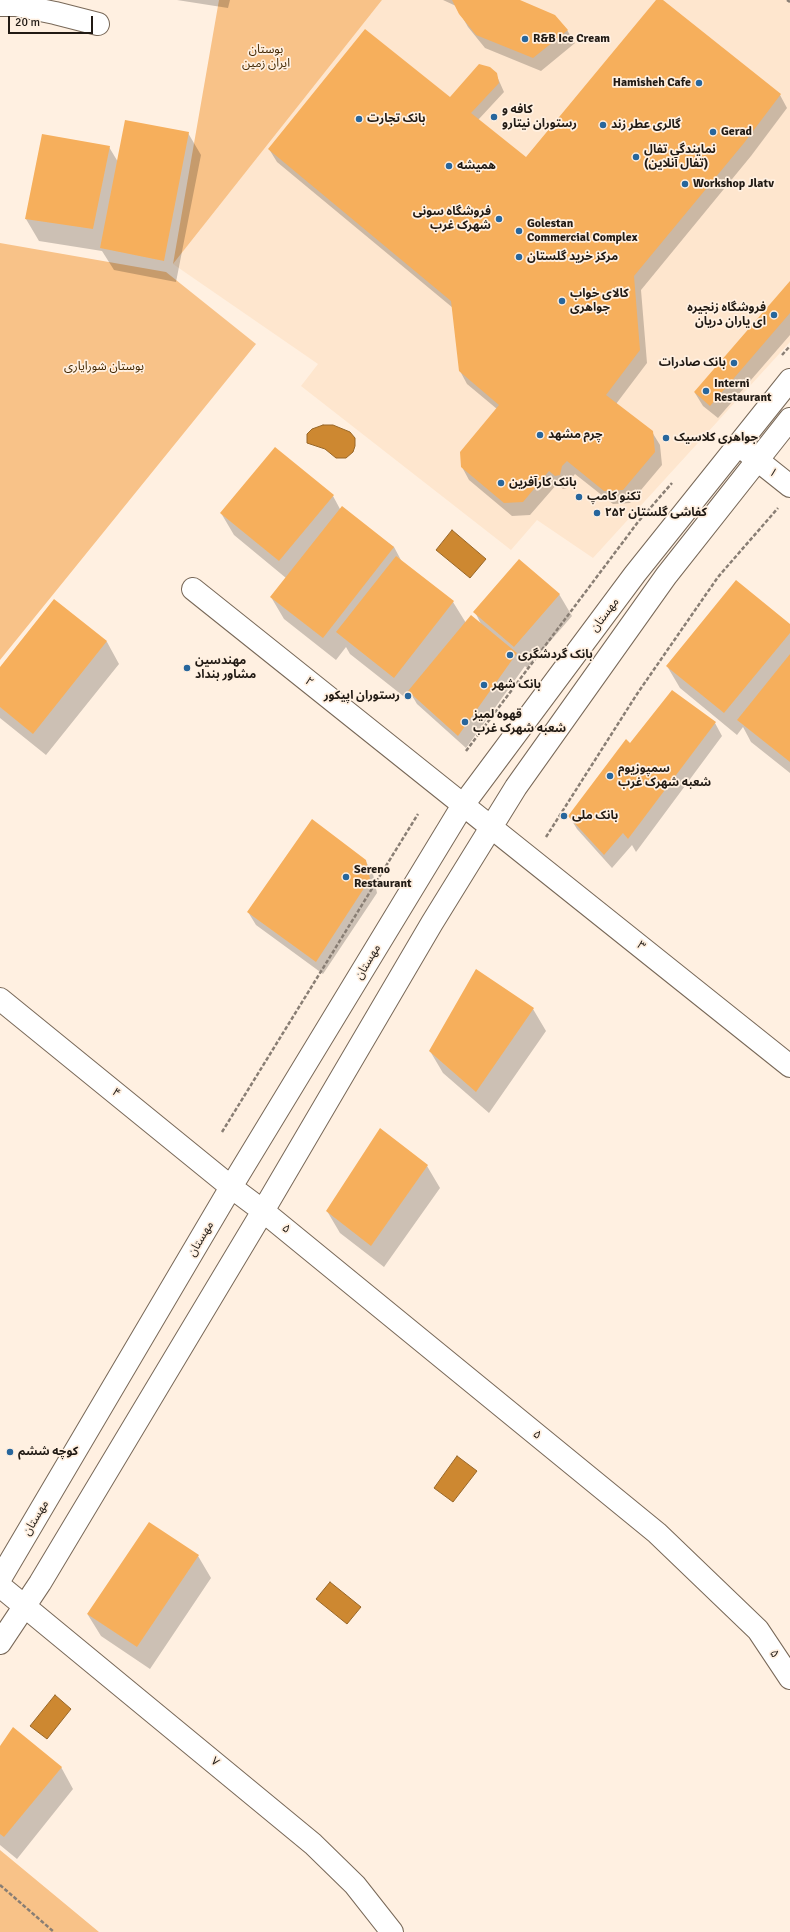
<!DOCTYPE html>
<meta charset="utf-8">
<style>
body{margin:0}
#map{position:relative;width:790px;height:1932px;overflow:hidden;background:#fff0e1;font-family:Signika,sans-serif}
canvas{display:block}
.scale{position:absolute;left:8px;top:16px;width:85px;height:18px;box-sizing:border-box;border:2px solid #211a14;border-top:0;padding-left:5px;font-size:12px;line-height:14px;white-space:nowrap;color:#211a14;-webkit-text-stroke:3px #fff0e1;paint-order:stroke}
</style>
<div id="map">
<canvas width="790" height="1932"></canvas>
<div class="scale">20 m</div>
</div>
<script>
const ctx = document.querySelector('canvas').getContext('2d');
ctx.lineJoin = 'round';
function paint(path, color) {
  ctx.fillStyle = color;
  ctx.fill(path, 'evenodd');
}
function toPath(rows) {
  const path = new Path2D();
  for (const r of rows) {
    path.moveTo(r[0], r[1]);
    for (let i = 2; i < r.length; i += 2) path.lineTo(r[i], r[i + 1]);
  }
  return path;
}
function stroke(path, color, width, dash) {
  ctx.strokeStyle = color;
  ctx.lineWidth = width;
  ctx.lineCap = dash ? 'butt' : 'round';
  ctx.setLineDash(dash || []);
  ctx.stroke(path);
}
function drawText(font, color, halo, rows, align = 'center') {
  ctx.font = font + ' Signika,"Noto Sans Arabic",sans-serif';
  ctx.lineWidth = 3.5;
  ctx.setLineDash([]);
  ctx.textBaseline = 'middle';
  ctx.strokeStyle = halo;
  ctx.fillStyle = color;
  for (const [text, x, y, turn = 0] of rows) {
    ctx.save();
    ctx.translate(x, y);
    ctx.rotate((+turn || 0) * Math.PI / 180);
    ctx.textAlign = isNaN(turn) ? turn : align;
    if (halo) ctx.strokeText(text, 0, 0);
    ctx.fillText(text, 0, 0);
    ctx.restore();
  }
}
const built = toPath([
 [382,0,790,0,790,342,593,558,537,520,511,550,301,386,318,364,173,264]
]);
const green = toPath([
 [219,0,382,0,173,264],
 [0,243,166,272,256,344,0,660],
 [0,1850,99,1932,0,1932]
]);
const water = toPath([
 [323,425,333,425,350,432,355,438,355,446,353,452,346,458,336,458,325,449,307,443,307,434,312,429,323,425],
 [452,530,486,559,470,578,436,550,452,530],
 [457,1456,477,1471,453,1502,434,1488,457,1456],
 [330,1582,361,1607,347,1624,316,1599,330,1582],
 [55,1695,71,1709,47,1739,30,1726,55,1695]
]);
const shadow = toPath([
 [177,0,230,0,228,8],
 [443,0,518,0,567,30,575,43,541,71,485,48,468,27,456,6],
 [658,0,662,0,780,95,787,108,751,156,641,290,647,363,616,404,652,432,660,445,662,465,630,503,613,504,575,474,570,480,567,488,563,489,557,484,530,515,512,516,469,480,462,467,497,409,467,384,460,371,453,308,277,162,269,149,450,98,496,74,504,92,478,120,526,158],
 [188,133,201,155,176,282,114,270,102,251,39,241,26,219,43,135,109,147,118,162],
 [790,283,790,335,718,418,703,406,695,393],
 [333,496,340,509,394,547,402,562,453,602,466,623,481,624,475,612,559,594,572,616,527,668,525,666,466,748,417,704,411,694,407,699,350,654,346,647,336,660,284,619,271,597,286,578,234,535,221,513],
 [54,600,107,642,119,664,46,755,0,718,0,668],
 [790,625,790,773,751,742,743,727,737,735,680,688,667,666],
 [715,723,722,736,636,852,632,845,612,868,577,829,569,816,631,745],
 [365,860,373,874,377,893,323,974,256,925,248,912],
 [533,1009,546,1031,489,1113,443,1073,430,1051],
 [427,1166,440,1188,384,1267,340,1233,327,1211],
 [198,1556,211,1578,150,1669,101,1636,88,1615],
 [0,1748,61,1767,73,1789,17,1859,0,1845]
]);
const building = toPath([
 [452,0,520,0,555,15,568,30,533,58,476,35,459,14],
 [656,0,663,0,781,94,744,143,634,276,640,350,606,395,653,431,655,452,623,490,604,491,567,461,562,466,560,475,555,476,549,471,523,502,504,503,461,467,460,452,499,405,459,371,451,301,268,149,365,29,450,97,479,64,490,67,497,73,499,83,471,113,526,157],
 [125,120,189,132,164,261,100,248],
 [42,134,110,146,93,229,25,219],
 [790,281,790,313,710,406,694,392],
 [275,447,334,495,279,561,220,513],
 [342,506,394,547,323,638,270,597],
 [396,556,454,601,394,678,336,632],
 [519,559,560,594,514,647,473,612],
 [736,580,790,624,790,633,724,713,666,666],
 [54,599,107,641,33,734,0,707,0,667],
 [471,615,517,653,458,736,408,691],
 [790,654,790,762,737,720],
 [672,690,716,722,628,839,623,833,604,855,568,816,626,739,630,743],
 [312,819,366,860,370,879,316,962,247,912],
 [476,969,534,1008,476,1092,429,1051],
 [380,1128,428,1165,371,1246,326,1211],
 [149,1522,199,1555,137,1647,87,1614],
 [13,1727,62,1767,4,1837,0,1834,0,1746]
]);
const path = toPath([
 [787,0,790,2],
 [782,355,790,346],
 [466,751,638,522,672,483],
 [546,837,637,694,718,577,778,508],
 [222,1132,418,814],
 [0,1885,54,1932]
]);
const minor = toPath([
 [0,5,16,5,55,13,98,24],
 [746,451,790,486],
 [193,589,790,1066],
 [0,999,231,1187,263,1211,657,1533,758,1630,790,1678],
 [0,1579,231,1187,463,805,635,574,790,380],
 [0,1586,313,1844,355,1885,392,1932],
 [0,1643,40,1583,263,1211,432,923,516,787,666,576,790,419]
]);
const markers = [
 [525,39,4,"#27669c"],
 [699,83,4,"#27669c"],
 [494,117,4,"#27669c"],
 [359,119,4,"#27669c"],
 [603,125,4,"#27669c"],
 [713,132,4,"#27669c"],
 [636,157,4,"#27669c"],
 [449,166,4,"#27669c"],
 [685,184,4,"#27669c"],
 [499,219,4,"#27669c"],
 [519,231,4,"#27669c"],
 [519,257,4,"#27669c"],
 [562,301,4,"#27669c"],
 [774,315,4,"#27669c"],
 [734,363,4,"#27669c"],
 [706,391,4,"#27669c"],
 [540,435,4,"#27669c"],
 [666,438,4,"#27669c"],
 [501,483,4,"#27669c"],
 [579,497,4,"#27669c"],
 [597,513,4,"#27669c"],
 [510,655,4,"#27669c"],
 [187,668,4,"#27669c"],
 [484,685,4,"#27669c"],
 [408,696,4,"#27669c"],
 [465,722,4,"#27669c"],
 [610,776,4,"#27669c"],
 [564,816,4,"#27669c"],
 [346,877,4,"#27669c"],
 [10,1452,4,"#27669c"]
];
const poiNames = [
 ["R&B Ice Cream",533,39],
 ["Hamisheh Cafe",691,83,"right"],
 ["كافه و",502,110],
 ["رستوران نيتارو",502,124],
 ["بانک تجارت",367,119],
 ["گالری عطر زند",611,125],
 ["Gerad",721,132],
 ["نمایندگی تفال",644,150],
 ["(تفال آنلاین)",644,164],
 ["همیشه",457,166],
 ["Workshop Jlatv",693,184],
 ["فروشگاه سونی",491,212,"right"],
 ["شهرک غرب",491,226,"right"],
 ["Golestan",527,224],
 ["Commercial Complex",527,238],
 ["مرکز خرید گلستان",527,257],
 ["کالای خواب",570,294],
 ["جواهری",570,308],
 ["فروشگاه زنجیره",766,308,"right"],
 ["ای یاران دریان",766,322,"right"],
 ["بانک صادرات",726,363,"right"],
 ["Interni",714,384],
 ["Restaurant",714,398],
 ["چرم مشهد",548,435],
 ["جواهری کلاسیک",674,438],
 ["بانک کارآفرین",509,483],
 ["تکنو کامپ",587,497],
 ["کفاشی گلستان ۲۵۲",605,513],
 ["بانک گردشگری",518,655],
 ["مهندسین",195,661],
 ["مشاور بنداد",195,675],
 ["بانک شهر",492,685],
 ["رستوران اپیکور",400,696,"right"],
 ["قهوه لمیز",473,715],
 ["شعبه شهرک غرب",473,729],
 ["سمپوزیوم",618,769],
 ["شعبه شهرک غرب",618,783],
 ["بانک ملی",572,816],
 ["Sereno",354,870],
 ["Restaurant",354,884],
 ["کوچه ششم",18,1452]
];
const parkNames = [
 ["بوستان",266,50],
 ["ایران زمین",266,64],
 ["بوستان شورایاری",104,367]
];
const streetNames = [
 ["۱",773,473,38],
 ["مهستان",605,615,-53],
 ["۲",309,682,39],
 ["۳",641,946,39],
 ["مهستان",368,962,-59],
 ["۴",116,1093,39],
 ["۵",286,1229,39],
 ["مهستان",201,1239,-59],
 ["۵",537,1435,39],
 ["مهستان",36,1518,-59],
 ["۵",774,1654,57],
 ["۷",215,1762,39]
];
paint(built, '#fee6ce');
paint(green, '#f8c288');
paint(water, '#cd8831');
stroke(water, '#996728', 1);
paint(shadow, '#0003');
paint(building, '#f6af5c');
stroke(minor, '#786858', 24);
stroke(path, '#897e74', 2.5, [4, 2]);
stroke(minor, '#fff', 22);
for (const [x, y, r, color] of markers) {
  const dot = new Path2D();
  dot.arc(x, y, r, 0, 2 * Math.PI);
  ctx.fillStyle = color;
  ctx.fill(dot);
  stroke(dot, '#fff0e1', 1.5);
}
drawText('bold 12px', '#211a14', '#fff0e1', poiNames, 'left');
drawText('12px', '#422702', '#fff0e1', parkNames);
drawText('12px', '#211a14', '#fff0e1', streetNames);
</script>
